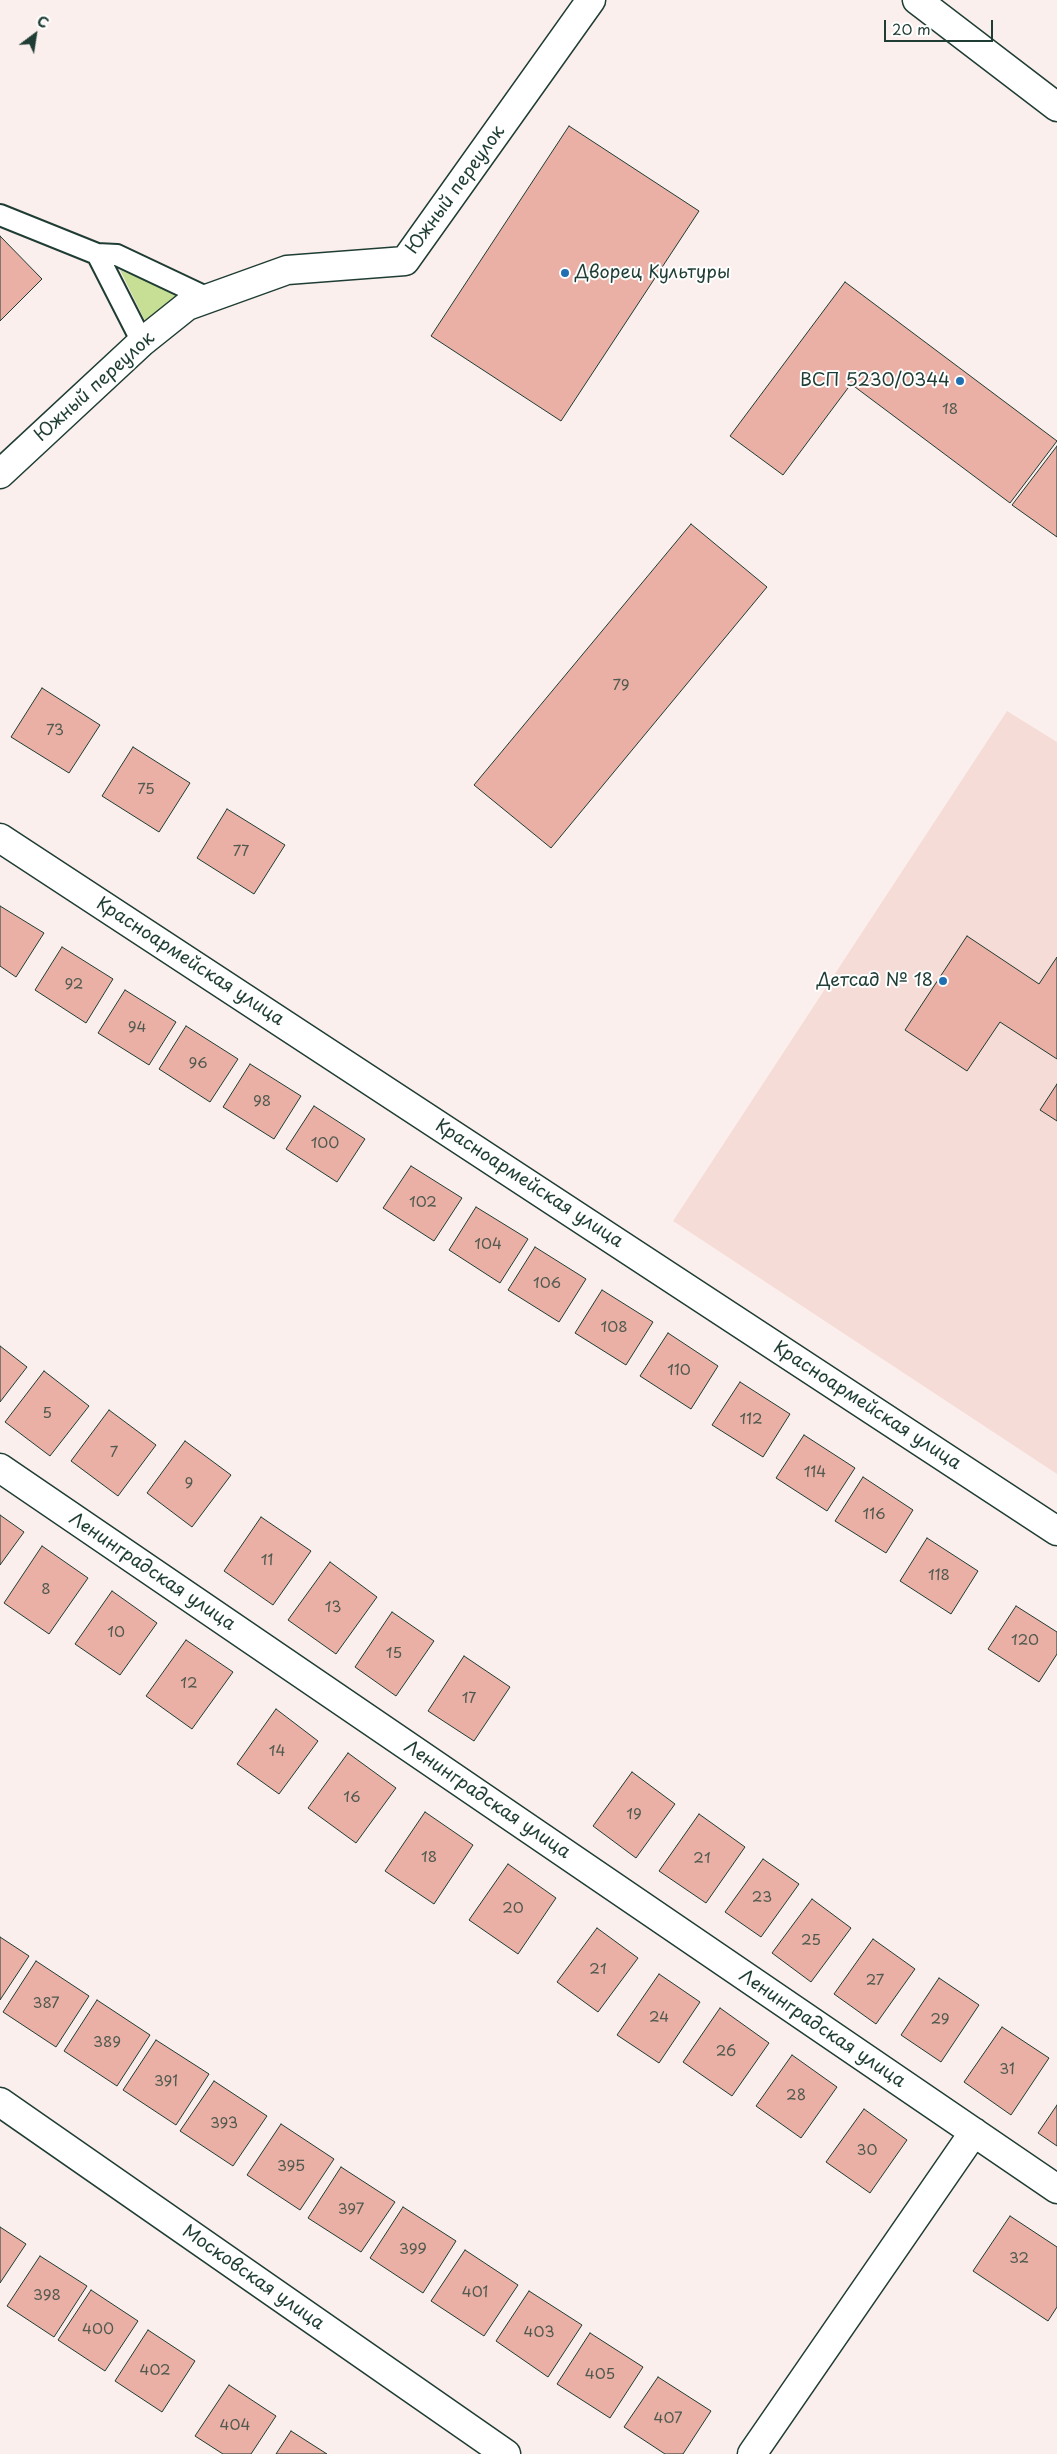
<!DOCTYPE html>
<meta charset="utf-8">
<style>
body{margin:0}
#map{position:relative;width:1057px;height:2454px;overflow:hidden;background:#fbefed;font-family:"Playpen Sans",sans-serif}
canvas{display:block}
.north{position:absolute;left:10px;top:10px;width:50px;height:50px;-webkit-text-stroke:4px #fff;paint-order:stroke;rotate:31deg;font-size:14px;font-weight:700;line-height:20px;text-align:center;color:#1f3d34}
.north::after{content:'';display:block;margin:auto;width:18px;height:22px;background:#1f3d34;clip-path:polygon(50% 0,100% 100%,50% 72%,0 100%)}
.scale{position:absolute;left:884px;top:20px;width:109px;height:22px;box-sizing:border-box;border:2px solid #1f3d34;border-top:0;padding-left:6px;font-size:15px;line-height:18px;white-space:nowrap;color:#1f3d34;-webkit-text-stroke:4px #fff;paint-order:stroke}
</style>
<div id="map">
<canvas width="1057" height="2454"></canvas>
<div class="north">С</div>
<div class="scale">20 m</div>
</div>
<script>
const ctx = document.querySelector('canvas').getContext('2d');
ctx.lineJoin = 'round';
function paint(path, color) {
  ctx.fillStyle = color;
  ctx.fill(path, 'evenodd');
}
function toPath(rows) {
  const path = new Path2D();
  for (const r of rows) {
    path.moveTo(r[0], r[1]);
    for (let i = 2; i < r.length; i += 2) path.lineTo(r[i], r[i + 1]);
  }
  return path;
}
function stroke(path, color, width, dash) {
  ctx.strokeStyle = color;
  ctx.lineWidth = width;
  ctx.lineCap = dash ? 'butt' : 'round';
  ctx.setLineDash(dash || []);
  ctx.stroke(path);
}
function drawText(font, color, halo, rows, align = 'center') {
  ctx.font = font + ' "Playpen Sans",sans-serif';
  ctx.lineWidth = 4;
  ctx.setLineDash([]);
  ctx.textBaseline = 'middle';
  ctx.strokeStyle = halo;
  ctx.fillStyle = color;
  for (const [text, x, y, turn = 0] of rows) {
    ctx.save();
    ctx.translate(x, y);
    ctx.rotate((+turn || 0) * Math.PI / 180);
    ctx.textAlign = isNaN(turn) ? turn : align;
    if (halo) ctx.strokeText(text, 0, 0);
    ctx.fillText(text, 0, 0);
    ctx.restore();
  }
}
const built = toPath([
 [1007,711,1057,742,1057,1474,673,1221]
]);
const green = toPath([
 [120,270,180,294,145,321]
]);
const building = toPath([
 [569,126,699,211,561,421,431,336,569,126],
 [0,236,42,279,0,321,0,236],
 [845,282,1057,441,1010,503,851,384,783,475,730,436,845,282],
 [1057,446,1057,537,1012,505,1057,446],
 [691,524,767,587,551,848,474,785,691,524],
 [42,688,100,725,69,773,11,737,42,688],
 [133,747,190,783,159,832,102,796,133,747],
 [227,809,285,845,254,894,197,858,227,809],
 [0,906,44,933,16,977,0,966,0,906],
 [967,936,1039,984,1057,957,1057,1059,1000,1022,967,1071,905,1030,967,936],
 [62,947,113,979,86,1023,35,990,62,947],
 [125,990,176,1022,149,1065,98,1033,125,990],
 [186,1026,238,1059,210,1102,159,1069,186,1026],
 [250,1064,301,1096,274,1139,223,1107,250,1064],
 [1057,1084,1057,1121,1040,1110,1057,1084],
 [314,1106,365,1139,337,1182,286,1149,314,1106],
 [411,1166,462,1198,434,1241,383,1208,411,1166],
 [476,1207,528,1239,500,1283,449,1250,476,1207],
 [535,1247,586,1279,559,1322,508,1290,535,1247],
 [602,1290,653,1322,626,1365,575,1333,602,1290],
 [668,1333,718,1366,691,1409,640,1376,668,1333],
 [0,1346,27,1367,0,1402,0,1346],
 [44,1371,89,1406,50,1456,5,1422,44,1371],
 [740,1382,790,1414,763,1457,712,1425,740,1382],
 [109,1410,156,1445,118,1496,71,1461,109,1410],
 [804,1435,855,1468,827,1511,776,1478,804,1435],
 [185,1441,231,1475,192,1527,147,1493,185,1441],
 [863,1477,913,1510,886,1553,835,1521,863,1477],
 [0,1515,24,1532,0,1565,0,1515],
 [261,1517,311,1551,273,1605,224,1571,261,1517],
 [927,1538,978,1571,951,1614,900,1581,927,1538],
 [42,1546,88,1578,49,1634,4,1603,42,1546],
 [330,1562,377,1597,336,1654,288,1620,330,1562],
 [112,1591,157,1623,120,1675,75,1644,112,1591],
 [1016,1606,1057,1632,1057,1654,1039,1682,988,1649,1016,1606],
 [392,1612,434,1641,396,1696,355,1667,392,1612],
 [186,1640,233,1672,192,1729,146,1696,186,1640],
 [464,1656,510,1687,474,1741,428,1711,464,1656],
 [276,1709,318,1741,279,1794,237,1764,276,1709],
 [348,1753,396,1788,356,1843,308,1808,348,1753],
 [632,1772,675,1804,636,1858,593,1826,632,1772],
 [425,1812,473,1845,434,1904,385,1871,425,1812],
 [699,1814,745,1847,706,1903,659,1871,699,1814],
 [763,1859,799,1884,761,1937,725,1912,763,1859],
 [508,1864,556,1898,518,1954,469,1920,508,1864],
 [812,1899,851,1928,811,1982,772,1953,812,1899],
 [597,1928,638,1958,598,2012,557,1982,597,1928],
 [0,1937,29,1956,0,2000,0,1937],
 [873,1939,915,1969,876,2024,834,1994,873,1939],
 [36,1961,89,1996,56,2047,3,2012,36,1961],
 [659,1974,700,2002,659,2063,617,2035,659,1974],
 [939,1978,979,2005,941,2062,901,2035,939,1978],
 [97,2000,150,2035,117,2086,64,2051,97,2000],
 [720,2008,769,2043,732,2096,683,2062,720,2008],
 [1002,2027,1049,2058,1011,2115,964,2082,1002,2027],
 [156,2040,209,2074,176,2125,123,2090,156,2040],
 [792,2055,837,2087,801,2138,756,2106,792,2055],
 [214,2081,267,2116,233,2166,180,2131,214,2081],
 [1057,2105,1057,2146,1038,2133,1057,2105],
 [864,2109,907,2140,870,2193,826,2162,864,2109],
 [281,2124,334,2159,300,2210,247,2175,281,2124],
 [341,2167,395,2202,361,2252,308,2218,341,2167],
 [403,2207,456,2241,423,2293,370,2258,403,2207],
 [1010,2216,1057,2247,1057,2307,1048,2321,973,2271,1010,2216],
 [0,2227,26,2244,0,2283,0,2227],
 [465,2250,518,2285,484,2336,431,2301,465,2250],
 [40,2256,87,2286,54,2337,7,2306,40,2256],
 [91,2290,138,2321,105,2371,58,2340,91,2290],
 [529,2291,582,2325,548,2377,496,2341,529,2291],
 [148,2330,195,2361,162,2412,115,2381,148,2330],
 [590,2333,643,2367,610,2418,557,2384,590,2333],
 [658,2377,711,2411,683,2454,665,2454,624,2427,658,2377],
 [229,2385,276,2416,251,2454,223,2454,195,2436,229,2385],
 [291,2431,327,2454,276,2454,291,2431]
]);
const service = toPath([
 [0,215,97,254,117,255,208,298],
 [97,254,142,342]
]);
const minor = toPath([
 [917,0,1057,107],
 [0,474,142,342,187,306,287,270,405,261,591,0],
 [0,838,1057,1531],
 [0,1468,1057,2189],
 [0,2102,506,2454],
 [752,2454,974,2132]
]);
const markers = [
 [565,273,5,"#1f6fb2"],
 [960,381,5,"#1f6fb2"],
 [943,981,5,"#1f6fb2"]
];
const numberNames = [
 ["18",950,410],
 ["79",621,686],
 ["73",55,731],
 ["75",146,790],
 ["77",241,852],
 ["92",74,985],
 ["94",137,1028],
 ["96",198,1064],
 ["98",262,1102],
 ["100",325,1144],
 ["102",423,1203],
 ["104",488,1245],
 ["106",547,1284],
 ["108",614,1328],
 ["110",679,1371],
 ["5",47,1414],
 ["112",751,1420],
 ["7",114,1453],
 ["114",815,1473],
 ["9",189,1484],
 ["116",874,1515],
 ["11",267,1561],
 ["118",939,1576],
 ["8",46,1590],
 ["13",333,1608],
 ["10",116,1633],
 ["120",1025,1641],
 ["15",394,1654],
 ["12",189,1684],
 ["17",469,1699],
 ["14",277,1752],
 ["16",352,1798],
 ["19",634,1815],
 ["18",429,1858],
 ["21",702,1859],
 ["23",762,1898],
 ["20",513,1909],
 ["25",811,1941],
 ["21",598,1970],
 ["27",875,1981],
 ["387",46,2004],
 ["24",659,2018],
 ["29",940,2020],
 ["389",107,2043],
 ["26",726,2052],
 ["31",1007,2070],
 ["391",166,2082],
 ["28",796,2096],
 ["393",224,2124],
 ["30",867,2151],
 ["395",291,2167],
 ["397",351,2210],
 ["399",413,2250],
 ["32",1019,2259],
 ["401",475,2293],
 ["398",47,2296],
 ["400",98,2330],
 ["403",539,2333],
 ["402",155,2371],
 ["405",600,2375],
 ["407",668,2419],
 ["404",235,2426]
];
const streetNames = [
 ["Южный переулок",456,190,-54],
 ["Южный переулок",95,387,-42],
 ["Красноармейская улица",190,962,33],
 ["Красноармейская улица",529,1184,33],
 ["Красноармейская улица",867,1406,33],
 ["Ленинградская улица",152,1572,34],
 ["Ленинградская улица",487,1800,34],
 ["Ленинградская улица",822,2029,34],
 ["Московская улица",253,2278,35]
];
const poiNames = [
 ["Дворец Культуры",575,273,"left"],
 ["ВСП 5230/0344",950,381],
 ["Детсад № 18",933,981]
];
paint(built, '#f6dcd7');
paint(green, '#c7df95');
paint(building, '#eab0a5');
stroke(building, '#1f3d34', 1);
stroke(service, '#1f3d34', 24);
stroke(minor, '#1f3d34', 31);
stroke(service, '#fff', 20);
stroke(minor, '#fff', 28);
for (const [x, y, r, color] of markers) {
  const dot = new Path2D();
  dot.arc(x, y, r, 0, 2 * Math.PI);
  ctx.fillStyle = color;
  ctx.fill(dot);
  stroke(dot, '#fff', 2);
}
drawText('15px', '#525a50', null, numberNames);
drawText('18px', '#1f3d34', '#fff', streetNames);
drawText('18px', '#1f3d34', '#fff', poiNames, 'right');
</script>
